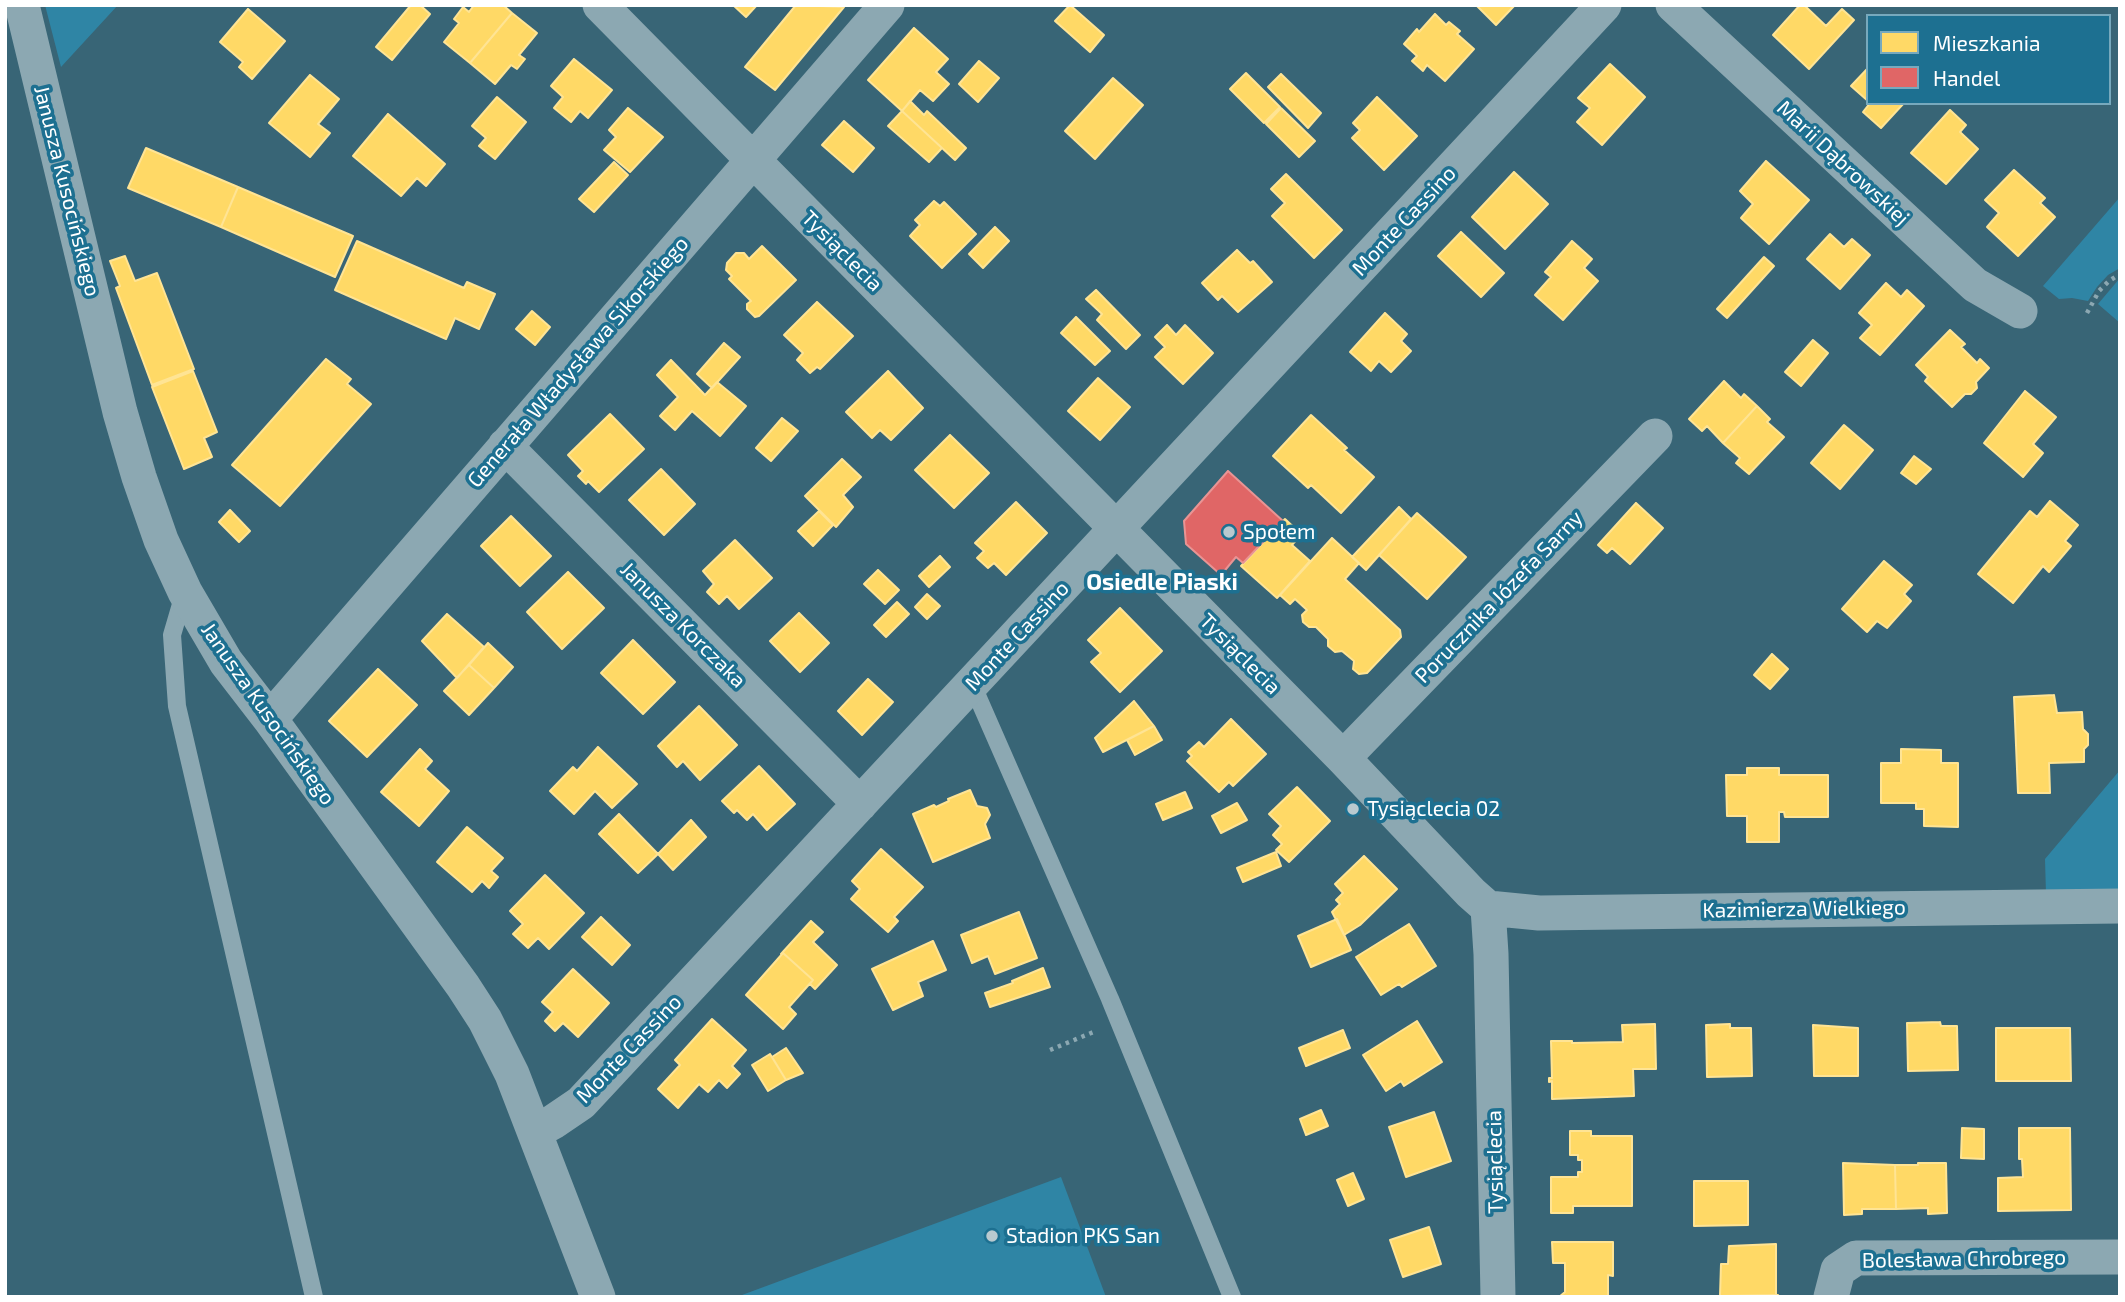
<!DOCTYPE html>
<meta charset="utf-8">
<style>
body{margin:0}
#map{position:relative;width:2125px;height:1302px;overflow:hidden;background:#386576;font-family:"Exo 2",sans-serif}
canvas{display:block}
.frame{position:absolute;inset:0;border:7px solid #fff;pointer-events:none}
.legend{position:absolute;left:1866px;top:14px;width:245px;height:91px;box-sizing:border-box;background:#1d7091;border:2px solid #77a9bd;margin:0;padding:9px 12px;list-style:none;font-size:21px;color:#fff}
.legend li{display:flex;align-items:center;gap:14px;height:35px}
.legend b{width:35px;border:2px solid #77a9bd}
</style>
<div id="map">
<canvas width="2125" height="1302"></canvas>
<div class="frame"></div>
<ul class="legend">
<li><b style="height:19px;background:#ffd966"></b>Mieszkania</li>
<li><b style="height:19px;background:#e06666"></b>Handel</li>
</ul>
</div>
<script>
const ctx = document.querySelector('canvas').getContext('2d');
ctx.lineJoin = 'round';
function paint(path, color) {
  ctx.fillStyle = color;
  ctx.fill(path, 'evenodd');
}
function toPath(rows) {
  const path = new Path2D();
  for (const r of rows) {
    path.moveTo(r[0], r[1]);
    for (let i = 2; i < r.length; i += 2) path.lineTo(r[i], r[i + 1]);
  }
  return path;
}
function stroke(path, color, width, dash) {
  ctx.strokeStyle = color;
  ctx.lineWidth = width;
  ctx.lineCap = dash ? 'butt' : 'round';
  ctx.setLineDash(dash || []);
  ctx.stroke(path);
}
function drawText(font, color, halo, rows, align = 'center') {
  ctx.font = font + ' "Exo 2",sans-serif';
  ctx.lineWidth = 7;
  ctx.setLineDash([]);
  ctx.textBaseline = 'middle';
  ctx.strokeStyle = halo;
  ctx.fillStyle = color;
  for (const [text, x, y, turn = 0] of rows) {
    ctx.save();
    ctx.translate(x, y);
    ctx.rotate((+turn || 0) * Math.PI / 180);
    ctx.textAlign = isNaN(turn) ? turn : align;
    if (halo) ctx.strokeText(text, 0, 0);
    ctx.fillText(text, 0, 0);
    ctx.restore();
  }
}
const green = toPath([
 [45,5,118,5,61,67],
 [2120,197,2120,268,2108,275,2097,287,2088,301,2072,298,2059,299,2043,286],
 [2120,278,2120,323,2098,304],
 [2120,770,2120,893,2046,894,2045,859],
 [1061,1177,1106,1297,743,1297,742,1295]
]);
const homes = toPath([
 [411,5,420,5,430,14,392,60,376,47,411,5],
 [474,5,503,5,512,13,470,63,444,42,459,23,454,19,463,7,469,12,474,5],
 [733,5,757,5,746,17,733,5],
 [796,5,844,7,775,90,745,67,796,5],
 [1070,5,1104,35,1090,52,1055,21,1070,5],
 [1476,5,1515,5,1496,25,1476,5],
 [1800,5,1804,5,1826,26,1842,9,1854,20,1809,69,1773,35,1800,5],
 [248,9,285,41,252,79,239,67,243,62,220,42,248,9],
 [512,13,537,33,519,55,525,59,517,69,511,65,495,84,470,63,512,13],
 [1435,14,1446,25,1449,22,1460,31,1457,34,1474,49,1445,81,1427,65,1423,71,1412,61,1417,56,1404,44,1417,29,1419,32,1435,14],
 [914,28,948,59,936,72,949,84,933,101,920,90,902,111,868,80,914,28],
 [574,59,612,90,588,118,580,111,571,122,554,108,563,97,551,86,574,59],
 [979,61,999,78,978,102,959,84,979,61],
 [1610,64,1645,97,1602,145,1577,122,1590,108,1578,98,1610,64],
 [1868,68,1868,101,1851,86,1868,68],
 [1246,73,1280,107,1264,123,1230,89,1246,73],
 [1281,74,1321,113,1308,128,1268,87,1281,74],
 [310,75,339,99,318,124,330,133,310,157,269,123,310,75],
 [1113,78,1143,105,1095,159,1065,131,1113,78],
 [497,97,526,122,495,159,479,146,486,138,472,126,497,97],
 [1377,97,1417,136,1384,170,1352,138,1360,130,1353,123,1377,97],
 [910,101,924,115,927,111,966,148,955,160,902,111,910,101],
 [1870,103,1904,103,1881,128,1863,112,1870,103],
 [628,108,663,137,630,172,604,150,616,137,609,130,628,108],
 [1281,108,1315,141,1299,157,1266,124,1281,108],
 [1950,110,1966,125,1960,132,1978,149,1946,184,1911,153,1950,110],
 [902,111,942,148,929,162,888,126,902,111],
 [388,114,445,164,426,186,417,178,401,196,353,156,388,114],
 [844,121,874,148,853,172,822,145,844,121],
 [146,148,238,187,221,227,128,188,146,148],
 [1766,161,1809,200,1769,244,1741,218,1753,204,1740,191,1766,161],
 [614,162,628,175,594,212,579,199,614,162],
 [2014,170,2045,198,2040,203,2055,217,2018,256,1987,227,1999,213,1985,200,2014,170],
 [1514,172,1548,204,1505,249,1472,217,1514,172],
 [1286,174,1342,230,1314,258,1272,216,1285,203,1271,189,1286,174],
 [238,187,353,236,335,277,221,227,238,187],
 [934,201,940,206,944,202,976,234,942,268,910,236,920,225,915,220,934,201],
 [995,227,1009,241,983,268,969,254,995,227],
 [1461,232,1504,273,1481,297,1438,256,1461,232],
 [1830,234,1844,247,1852,239,1870,255,1840,289,1807,259,1830,234],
 [357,241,464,288,467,282,495,294,479,329,455,318,446,339,335,290,357,241],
 [1572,241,1592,259,1584,268,1598,281,1563,320,1535,295,1551,277,1545,272,1572,241],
 [762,246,796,280,759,316,755,317,747,309,747,304,751,301,729,279,732,276,726,270,727,263,736,253,744,253,749,259,762,246],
 [1237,250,1250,263,1253,261,1272,282,1238,312,1222,296,1218,300,1202,283,1237,250],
 [125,256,135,281,157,273,194,369,152,385,116,288,120,286,110,261,125,256],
 [1764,257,1774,266,1727,318,1717,309,1764,257],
 [1886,283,1901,297,1907,290,1924,306,1880,355,1860,338,1872,325,1859,313,1886,283],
 [1096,290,1140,335,1126,349,1097,320,1102,314,1086,299,1096,290],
 [817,302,853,336,820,369,817,367,810,373,797,360,803,353,784,335,817,302],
 [532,311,550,327,535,345,516,329,532,311],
 [1385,313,1407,334,1401,341,1411,351,1391,372,1379,361,1371,371,1350,352,1385,313],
 [1076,317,1110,351,1095,365,1061,333,1076,317],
 [1167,325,1176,335,1185,325,1213,353,1183,384,1155,357,1165,347,1155,337,1167,325],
 [1950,330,1965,344,1961,347,1977,363,1980,359,1989,368,1976,382,1977,388,1971,394,1965,394,1952,407,1925,381,1928,377,1916,365,1950,330],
 [1813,340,1828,353,1801,386,1785,372,1813,340],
 [724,343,740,357,712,388,697,374,724,343],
 [326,359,351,379,347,384,371,404,280,506,232,465,326,359],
 [671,360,705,395,717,382,746,406,720,436,692,411,675,430,660,416,678,397,657,375,671,360],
 [193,371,217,432,204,438,212,457,184,469,152,387,193,371],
 [888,371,923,408,891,440,880,430,872,438,846,412,888,371],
 [1098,378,1130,407,1100,440,1068,411,1098,378],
 [1724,381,1741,398,1744,394,1757,406,1723,443,1707,426,1702,431,1689,419,1724,381],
 [2025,391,2056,417,2033,444,2043,453,2023,477,1984,443,2025,391],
 [1757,406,1770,419,1767,422,1784,437,1749,474,1736,463,1740,458,1723,443,1757,406],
 [610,414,644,449,599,492,588,481,586,484,578,476,583,471,568,455,610,414],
 [1311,415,1347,448,1344,450,1374,477,1341,513,1311,485,1308,488,1273,456,1311,415],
 [782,418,798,431,771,461,756,448,782,418],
 [1844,425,1873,450,1840,489,1811,463,1844,425],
 [950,435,989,473,954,508,915,470,950,435],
 [1914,456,1931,469,1916,484,1901,473,1914,456],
 [842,459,861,477,843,495,853,507,836,527,805,496,842,459],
 [661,469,695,504,664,535,629,500,661,469],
 [2050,501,2078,525,2065,541,2071,546,2049,572,2043,566,2013,603,1978,574,2030,511,2037,517,2050,501],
 [1016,502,1047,533,1006,575,994,563,988,568,977,558,984,551,975,543,1016,502],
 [1636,503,1663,528,1630,564,1612,548,1607,553,1598,545,1636,503],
 [1399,507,1411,519,1366,570,1352,557,1399,507],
 [230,510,250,531,239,542,219,522,230,510],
 [819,511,833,525,813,546,798,531,819,511],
 [1417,513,1466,557,1427,599,1379,555,1417,513],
 [511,516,551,556,520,586,481,546,511,516],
 [1285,519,1301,534,1292,545,1310,561,1277,598,1241,566,1285,519],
 [1332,538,1359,563,1345,579,1400,630,1401,637,1367,673,1359,674,1353,669,1354,661,1342,651,1335,652,1328,646,1328,639,1316,627,1309,627,1303,622,1302,615,1307,610,1295,599,1290,604,1280,595,1332,538],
 [735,540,772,578,739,609,727,596,719,604,707,592,714,584,703,571,735,540],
 [940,556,950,567,929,587,919,576,940,556],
 [1884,561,1912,585,1904,594,1911,601,1887,628,1877,621,1867,632,1842,609,1884,561],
 [878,570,899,590,885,604,864,584,878,570],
 [568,572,604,608,562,649,527,612,568,572],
 [927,594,940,606,927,619,915,607,927,594],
 [897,602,909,614,886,637,874,625,897,602],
 [1120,608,1162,651,1120,692,1091,662,1101,653,1088,640,1120,608],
 [799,613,829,643,800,672,770,641,799,613],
 [447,614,484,647,457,678,422,641,447,614],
 [633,640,675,682,643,714,601,673,633,640],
 [488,643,513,667,494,688,469,665,488,643],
 [1772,654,1788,669,1770,689,1754,675,1772,654],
 [469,665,494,688,469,715,444,691,469,665],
 [378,669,417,705,367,757,329,721,378,669],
 [868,679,893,702,862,735,838,711,868,679],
 [2054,695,2057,713,2082,712,2083,729,2088,734,2088,745,2084,749,2084,762,2049,763,2050,793,2018,793,2014,697,2054,695],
 [1134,701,1154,726,1103,752,1095,738,1134,701],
 [699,706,737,745,700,780,683,761,677,767,658,746,699,706],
 [1231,719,1266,754,1233,786,1229,782,1219,792,1187,761,1192,756,1188,752,1199,742,1204,747,1231,719],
 [1154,726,1162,740,1135,755,1127,740,1154,726],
 [598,747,637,784,612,808,595,791,574,814,550,791,573,767,577,771,598,747],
 [420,749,432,761,425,769,449,791,419,826,381,792,420,749],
 [1901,749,1941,750,1941,763,1958,763,1958,827,1924,826,1924,809,1916,809,1916,803,1881,803,1881,763,1901,763,1901,749],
 [759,766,795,804,767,830,753,814,747,820,737,810,734,813,722,801,759,766],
 [1747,768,1779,768,1779,775,1828,775,1828,817,1785,817,1784,812,1779,812,1779,842,1747,842,1747,816,1727,816,1726,775,1747,775,1747,768],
 [1297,787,1330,821,1289,862,1276,850,1282,844,1273,835,1281,826,1269,814,1297,787],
 [970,790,977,806,987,808,990,815,985,824,990,838,933,862,913,814,934,805,936,807,949,801,948,799,970,790],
 [1185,792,1192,808,1163,820,1156,804,1185,792],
 [1237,803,1247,820,1221,833,1212,816,1237,803],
 [619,814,658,854,638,873,599,834,619,814],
 [691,820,706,837,673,870,658,854,691,820],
 [467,827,503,858,491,871,498,877,489,888,482,881,472,892,437,862,467,827],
 [881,849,923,887,894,917,898,921,888,932,851,899,860,889,852,881,881,849],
 [1276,852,1281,866,1243,882,1237,868,1276,852],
 [1364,856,1397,889,1360,925,1344,935,1332,912,1340,904,1336,900,1343,893,1335,884,1364,856],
 [545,875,584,913,549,949,538,938,528,948,513,934,523,924,510,911,545,875],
 [1019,912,1037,958,995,974,988,956,972,963,961,935,1019,912],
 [601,917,630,945,612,965,582,937,601,917],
 [1337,919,1351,950,1311,967,1298,936,1337,919],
 [811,921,823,932,813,942,837,965,815,989,810,984,813,980,783,953,781,954,811,921],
 [1409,924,1436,966,1402,987,1399,984,1381,995,1356,957,1409,924],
 [933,941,946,970,918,982,923,996,893,1010,872,969,933,941],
 [783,953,813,980,789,1007,796,1014,783,1029,746,995,783,953],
 [1043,968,1050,987,990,1007,985,993,1013,983,1012,981,1043,968],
 [573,969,609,1003,578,1037,563,1023,555,1031,545,1021,553,1012,542,1002,573,969],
 [712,1019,746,1050,732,1066,740,1074,727,1088,719,1080,708,1092,699,1084,678,1108,658,1089,680,1065,675,1060,712,1019],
 [1417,1021,1442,1062,1404,1086,1401,1081,1386,1091,1363,1055,1417,1021],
 [1940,1022,1941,1026,1957,1026,1958,1070,1908,1071,1907,1023,1940,1022],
 [1655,1024,1656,1069,1633,1069,1634,1096,1552,1099,1552,1081,1549,1082,1549,1078,1552,1078,1551,1041,1572,1041,1572,1043,1623,1042,1622,1025,1655,1024],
 [1730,1024,1730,1028,1751,1028,1752,1076,1707,1077,1706,1025,1730,1024],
 [1813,1025,1858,1028,1858,1076,1814,1076,1813,1025],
 [1996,1028,2070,1028,2071,1081,1996,1081,1996,1028],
 [1343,1030,1350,1048,1306,1066,1299,1048,1343,1030],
 [786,1048,803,1073,786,1080,772,1057,786,1048],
 [770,1054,786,1080,768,1091,752,1065,770,1054],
 [1321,1110,1328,1126,1306,1135,1300,1119,1321,1110],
 [1434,1112,1451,1161,1406,1177,1389,1127,1434,1112],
 [1962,1128,1984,1129,1984,1159,1961,1158,1962,1128],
 [2019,1128,2070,1128,2071,1210,1998,1211,1998,1178,2023,1177,2022,1159,2019,1159,2019,1128],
 [1570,1131,1591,1131,1591,1136,1632,1136,1632,1206,1573,1206,1573,1213,1551,1213,1551,1177,1578,1177,1578,1172,1582,1172,1582,1160,1578,1160,1578,1155,1570,1155,1570,1131],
 [1843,1163,1895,1165,1896,1209,1862,1209,1862,1214,1844,1215,1843,1163],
 [1918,1163,1946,1163,1947,1213,1928,1214,1928,1208,1896,1209,1895,1165,1918,1165,1918,1163],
 [1353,1173,1364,1199,1348,1206,1337,1180,1353,1173],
 [1694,1181,1748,1181,1748,1225,1694,1226,1694,1181],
 [1429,1227,1441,1264,1403,1277,1390,1240,1429,1227],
 [1552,1242,1613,1242,1613,1276,1608,1275,1608,1297,1559,1297,1565,1292,1565,1263,1553,1263,1552,1242],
 [1776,1244,1776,1295,1720,1296,1721,1264,1728,1264,1729,1246,1776,1244],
 [1778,1295,1778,1297,1720,1297,1720,1296,1778,1295]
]);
const shops = toPath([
 [1228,471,1283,521,1243,563,1236,557,1221,575,1186,544,1184,521,1228,471]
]);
const path = toPath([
 [2087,313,2099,291,2109,281,2120,274],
 [1050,1050,1096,1031]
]);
const lane = toPath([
 [184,594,172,635,177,706,314,1297],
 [972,684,1110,999,1232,1297]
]);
const street = toPath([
 [22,5,120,412,139,477,161,540,185,592,226,662,270,719,463,986,485,1020,512,1074,598,1297],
 [600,5,1343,758,1471,893,1488,908,1491,954,1498,1297],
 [1673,5,1975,285,2020,311],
 [505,446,860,804],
 [270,719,887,5],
 [1343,758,1655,436],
 [1488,908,1539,913,2120,906],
 [535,1132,553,1122,581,1103,1604,5],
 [1831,1297,1838,1270,1856,1258,2120,1257]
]);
const markers = [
 [1229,532,7,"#b9c9cf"],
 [1353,809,7,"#b9c9cf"],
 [992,1236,7,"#b9c9cf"]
];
const streetNames = [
 ["Marii Dąbrowskiej",1843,163,43],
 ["Janusza Kusocińskiego",67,191,76],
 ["Monte Cassino",1404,221,-47],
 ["Tysiąclecia",842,251,45],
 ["Generała Władysława Sikorskiego",578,362,-49],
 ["Porucznika Józefa Sarny",1499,597,-46],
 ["Janusza Korczaka",683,625,45],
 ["Monte Cassino",1017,636,-47],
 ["Tysiąclecia",1240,654,45],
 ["Janusza Kusocińskiego",268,714,55],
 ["Kazimierza Wielkiego",1804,909,-1],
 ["Monte Cassino",629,1049,-46],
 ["Tysiąclecia",1495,1162,-91],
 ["Bolesława Chrobrego",1964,1259,-1]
];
const poiNames = [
 ["Społem",1243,532],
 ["Tysiąclecia 02",1367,809],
 ["Stadion PKS San",1006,1236]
];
const neighbourhoodNames = [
 ["Osiedle Piaski",1162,582]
];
paint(green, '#2f85a5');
paint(homes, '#ffd966');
stroke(homes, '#ffe494', 2);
paint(shops, '#e06666');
stroke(shops, '#e99494', 2);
stroke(path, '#8ca8b2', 4.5, [3.5, 5]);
stroke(lane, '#8ca8b2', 18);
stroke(street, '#8ca8b2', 35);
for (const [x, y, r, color] of markers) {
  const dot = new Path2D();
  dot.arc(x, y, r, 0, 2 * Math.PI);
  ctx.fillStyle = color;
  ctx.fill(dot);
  stroke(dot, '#1d7091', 2.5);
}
drawText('21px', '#fff', '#1d7091', streetNames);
drawText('21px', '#fff', '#1d7091', poiNames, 'left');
drawText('bold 23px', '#fff', '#1d7091', neighbourhoodNames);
</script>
